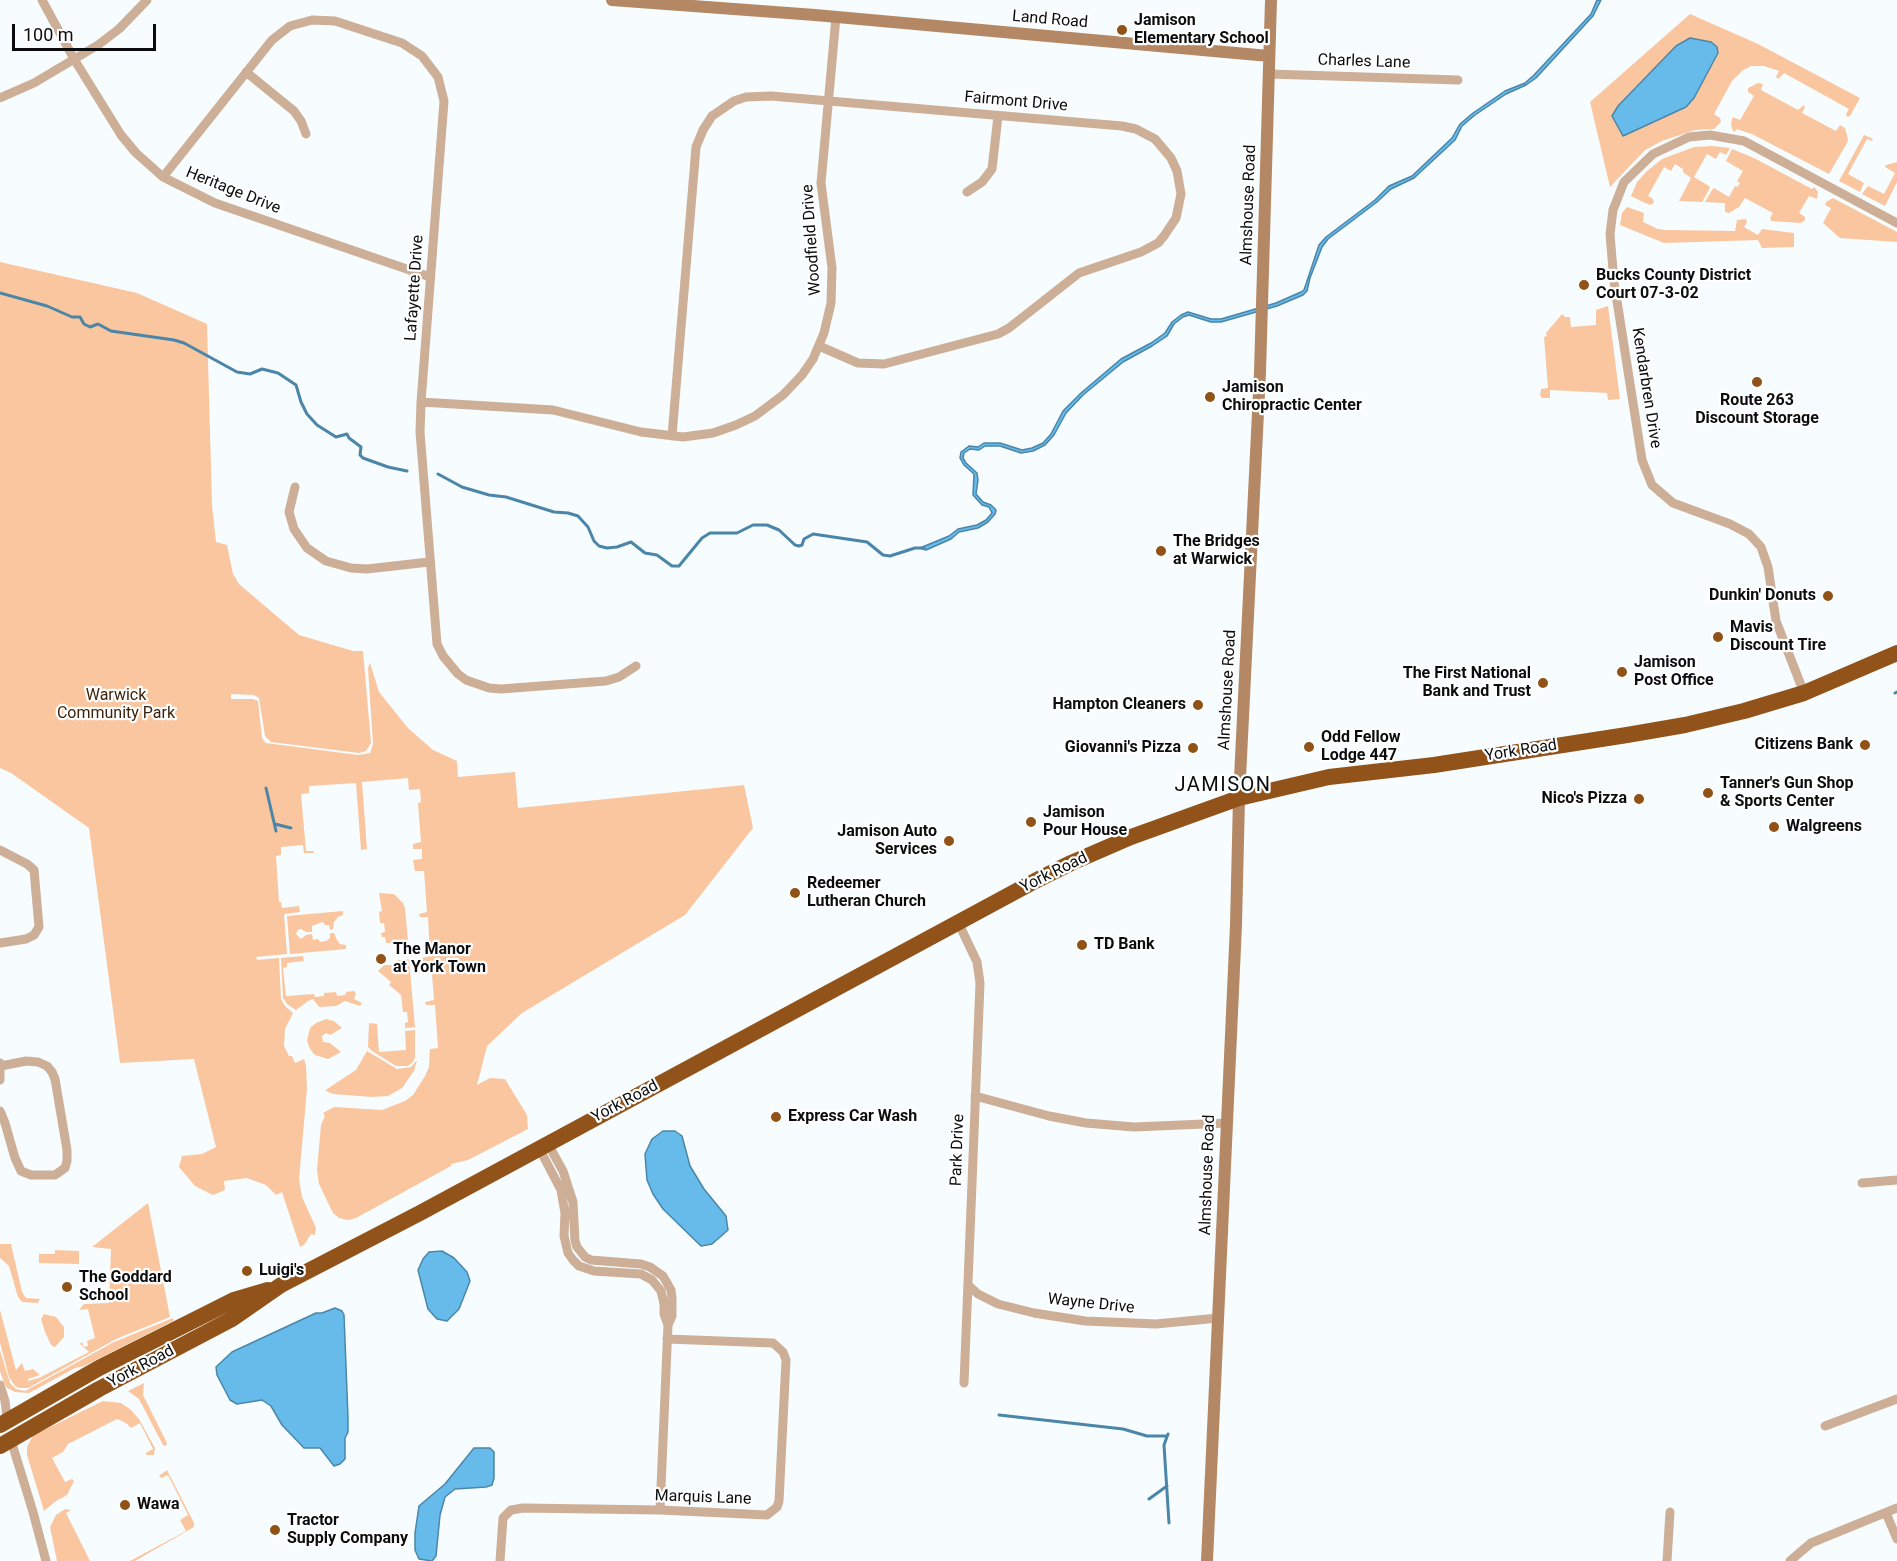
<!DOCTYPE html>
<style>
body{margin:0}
#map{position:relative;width:1897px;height:1561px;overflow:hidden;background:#f7fcfe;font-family:Roboto,sans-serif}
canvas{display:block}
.scale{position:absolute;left:12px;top:24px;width:144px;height:27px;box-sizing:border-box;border:3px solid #0b0c0d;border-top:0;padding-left:8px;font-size:18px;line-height:21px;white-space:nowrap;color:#0b0c0d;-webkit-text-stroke:4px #fff;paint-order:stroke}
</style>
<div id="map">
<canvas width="1897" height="1561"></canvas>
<div class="scale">100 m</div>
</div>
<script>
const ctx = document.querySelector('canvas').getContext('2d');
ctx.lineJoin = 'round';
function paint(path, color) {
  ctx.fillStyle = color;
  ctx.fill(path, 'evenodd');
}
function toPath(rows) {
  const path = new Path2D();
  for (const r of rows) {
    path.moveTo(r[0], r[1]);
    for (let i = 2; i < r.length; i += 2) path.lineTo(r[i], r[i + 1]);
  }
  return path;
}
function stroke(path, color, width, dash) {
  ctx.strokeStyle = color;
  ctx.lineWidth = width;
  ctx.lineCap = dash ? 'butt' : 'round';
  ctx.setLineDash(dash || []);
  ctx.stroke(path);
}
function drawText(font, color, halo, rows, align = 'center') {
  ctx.font = font + ' Roboto,sans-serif';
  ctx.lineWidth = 4.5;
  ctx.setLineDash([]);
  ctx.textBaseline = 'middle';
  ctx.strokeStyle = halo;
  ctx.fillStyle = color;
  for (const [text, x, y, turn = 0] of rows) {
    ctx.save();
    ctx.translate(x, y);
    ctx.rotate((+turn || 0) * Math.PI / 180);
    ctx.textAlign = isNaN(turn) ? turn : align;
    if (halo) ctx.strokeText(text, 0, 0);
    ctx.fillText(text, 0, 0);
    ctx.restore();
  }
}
const green = toPath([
 [1690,14,1758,44,1860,98,1850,116,1847,117,1846,114,1849,109,1784,73,1778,79,1776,77,1779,71,1764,66,1751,66,1742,71,1732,81,1714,114,1720,118,1721,122,1714,129,1695,130,1662,141,1645,150,1610,187,1590,102],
 [1690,38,1717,47,1718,54,1694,98,1618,106,1676,46],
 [1758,83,1763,84,1761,90,1798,110,1804,105,1805,107,1802,113,1836,131,1840,125,1845,128,1848,139,1847,143,1829,174,1752,134,1736,129,1735,132,1733,131,1731,125,1732,119,1733,117,1740,120,1754,96,1748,92,1748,88],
 [1864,135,1873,139,1872,141,1867,139,1848,174,1864,183,1860,192,1839,181],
 [1712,146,1730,148,1726,155,1720,152,1716,159,1707,154,1694,177,1709,186,1710,188,1702,202,1679,201,1691,178,1683,172,1683,169,1675,164,1671,171,1664,167,1648,196,1653,199,1654,203,1650,205,1643,202,1631,196,1637,182,1647,171,1662,159,1694,147],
 [1732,149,1754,158,1812,189,1814,187,1816,189,1818,192,1817,199,1809,196,1799,213,1805,217,1805,220,1801,223,1771,221,1770,218,1773,213,1745,198,1739,207,1729,213,1725,212,1725,203,1705,202,1712,190,1714,188,1729,197,1735,186,1737,187,1740,183,1737,181,1743,171,1726,161],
 [1897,162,1897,182,1885,206,1862,194,1868,186,1884,194,1895,173,1885,167,1886,165],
 [1833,198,1897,232,1897,242,1840,238,1823,223,1831,208,1825,205,1826,202],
 [1627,207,1644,213,1643,222,1658,229,1667,230,1735,231,1737,220,1746,219,1747,222,1744,227,1758,235,1762,229,1794,233,1794,247,1762,248,1758,240,1664,243,1620,225,1622,213],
 [0,262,137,293,207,324,212,505,216,542,227,545,233,574,239,584,299,635,353,651,363,651,371,743,366,751,359,753,271,742,265,736,259,698,254,695,231,694,231,699,253,699,258,701,262,738,266,743,358,755,370,753,373,744,368,668,370,663,379,692,408,728,433,750,457,761,458,777,515,772,518,808,744,785,753,828,685,915,522,1013,487,1046,477,1085,490,1078,505,1079,527,1115,528,1129,468,1160,451,1164,451,1166,356,1218,348,1220,339,1218,333,1213,319,1184,317,1170,321,1125,325,1116,323,1113,334,1107,382,1110,405,1101,413,1095,425,1076,429,1067,430,1049,438,1048,435,1005,426,1005,425,1002,434,1000,431,961,423,961,422,958,430,956,428,917,420,917,419,914,427,912,424,871,415,871,413,860,422,859,422,849,413,849,413,844,421,842,418,803,421,802,420,789,409,790,408,778,362,782,367,849,361,850,356,783,309,786,309,793,301,794,306,851,313,851,314,853,304,853,303,845,281,847,281,855,276,856,279,902,281,902,282,908,299,906,300,912,284,914,287,954,256,957,257,960,279,958,281,999,285,1006,293,1013,285,1029,284,1046,289,1056,292,1056,295,1063,304,1059,306,1066,307,1089,299,1179,302,1197,316,1228,315,1235,311,1234,304,1245,300,1247,282,1192,276,1195,266,1185,247,1178,224,1181,225,1190,213,1195,195,1186,179,1167,182,1156,202,1154,216,1147,194,1059,120,1063,89,828,11,773,0,768],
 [1608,306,1620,399,1608,400,1607,393,1550,390,1550,398,1542,398,1540,396,1541,389,1548,388,1544,337,1547,336,1546,333,1562,314,1565,317,1570,317,1571,327,1596,325,1596,310],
 [379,893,394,894,403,903,405,908,408,941,386,943,385,937,382,937,381,933,385,932,384,923,380,923,379,912,382,911],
 [343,911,343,915,338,917,334,922,333,929,330,930,329,925,325,925,323,922,312,926,312,932,306,932,301,929,298,930,296,934,301,939,306,935,312,934,313,940,318,939,320,942,326,941,330,938,330,933,334,933,337,940,340,944,346,945,346,949,290,954,287,916],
 [303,956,304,961,287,963,287,967,283,968,286,996,314,994,315,997,324,996,324,993,336,992,337,996,345,995,346,992,354,991,356,994,354,999,362,1003,360,1006,345,1001,336,1006,319,1007,313,999,308,1001,296,1010,287,1004,283,998,281,958],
 [409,959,415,1027,405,1028,405,1023,408,1022,407,1012,403,1012,401,995,389,985,391,982,378,971,384,965,398,965,398,960],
 [326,1019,334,1021,342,1028,330,1035,326,1033,322,1036,323,1042,330,1043,341,1052,328,1059,315,1055,310,1049,307,1041,310,1028,316,1023],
 [369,1023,377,1024,379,1052,406,1050,405,1031,415,1030,415,1057,413,1062,408,1066,396,1066,372,1051,368,1047],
 [367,1051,397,1069,411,1067,417,1060,414,1071,402,1088,388,1096,372,1097,333,1094,326,1091,327,1089,356,1070],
 [148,1203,170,1317,116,1339,28,1388,19,1388,15,1386,9,1377,0,1343,0,1310,16,1370,22,1363,25,1371,33,1369,40,1375,28,1379,28,1381,39,1378,89,1352,80,1344,82,1342,84,1347,88,1346,87,1341,95,1338,88,1309,79,1310,84,1304,109,1303,111,1249,92,1247],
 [0,1244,11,1244,22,1292,26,1298,40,1299,38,1303,22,1302,18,1297,9,1266,0,1258],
 [55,1250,79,1251,79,1264,39,1263,39,1254,55,1254],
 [44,1314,56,1317,64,1327,64,1337,55,1347,51,1345,45,1332,41,1319],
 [173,1318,173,1321,84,1366,75,1368,29,1393,15,1392,7,1388,4,1383,0,1371,0,1350,10,1383,16,1389,25,1391,114,1342],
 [144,1383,143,1395,167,1443,166,1446,163,1445,139,1399,128,1391],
 [103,1401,121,1403,131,1410,139,1419,155,1448,154,1455,146,1455,146,1453,153,1449,140,1423,131,1428,126,1423,117,1419,68,1444,63,1452,52,1458,65,1482,72,1479,74,1481,67,1495,56,1501,44,1511,27,1455,27,1447,31,1439,34,1435],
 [167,1470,194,1523,194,1527,135,1561,130,1561,186,1531,180,1520,188,1515,168,1475,161,1478,159,1476],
 [65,1509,71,1510,66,1513,90,1561,57,1561,50,1527,56,1515]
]);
const water = toPath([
 [1597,0,1601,0,1593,16,1536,78,1526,85,1506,94,1475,115,1462,126,1455,140,1414,178,1391,189,1377,202,1328,239,1322,247,1310,278,1307,291,1303,295,1277,306,1221,322,1211,322,1189,315,1183,317,1174,324,1167,336,1152,346,1123,362,1083,395,1066,413,1054,435,1045,445,1033,451,1021,453,1000,446,985,446,979,450,970,449,964,453,963,458,966,463,977,473,978,480,976,494,983,502,991,505,996,510,995,514,988,522,978,528,959,532,951,539,926,550,920,548,949,536,958,529,977,525,986,520,992,513,989,507,982,505,973,495,974,474,964,465,960,458,961,452,969,446,978,447,984,443,1000,443,1022,450,1032,448,1043,443,1051,434,1063,411,1081,393,1121,359,1151,343,1165,333,1172,322,1181,315,1188,312,1211,319,1221,319,1276,303,1301,292,1304,290,1319,245,1326,237,1375,200,1389,186,1412,176,1452,138,1460,124,1473,113,1505,91,1525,83,1534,75,1591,14,1597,0],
 [1690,38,1711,42,1717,47,1718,53,1694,98,1686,107,1623,136,1612,116,1618,106,1676,46,1690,38],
 [663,1131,675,1131,682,1136,690,1166,704,1189,726,1216,728,1230,712,1244,701,1246,663,1209,653,1194,647,1180,645,1154,652,1139,663,1131],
 [442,1251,454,1258,467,1272,470,1281,459,1309,447,1321,437,1319,428,1309,418,1270,423,1259,429,1252,442,1251],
 [335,1308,342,1311,344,1315,348,1418,348,1432,345,1438,345,1459,340,1464,334,1466,320,1448,304,1448,282,1425,271,1406,262,1400,237,1404,230,1400,217,1375,216,1367,232,1352,316,1313,322,1313,335,1308],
 [474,1448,490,1448,494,1452,494,1478,492,1485,486,1487,455,1489,445,1497,440,1515,436,1556,432,1561,419,1559,415,1550,415,1533,419,1506,445,1484,474,1448]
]);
const stream = toPath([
 [0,293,47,306,72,317,80,317,84,324,90,327,98,324,111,331,174,340,184,343,237,372,250,374,262,369,278,373,296,385,301,402,307,414,317,425,336,437,347,434,349,438,361,447,360,455,363,458,388,467,407,471],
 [438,474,462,487,489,495,506,497,554,512,568,513,578,516,588,527,594,541,599,546,607,548,617,547,631,542,645,553,657,555,672,566,679,566,702,538,710,533,737,533,753,525,767,525,779,530,795,545,799,546,802,545,804,539,813,534,867,542,883,555,890,556,915,548,924,548],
 [1895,693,1897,692],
 [266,788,276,831],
 [275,824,291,828],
 [999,1415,1123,1429,1147,1436,1166,1436],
 [1168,1434,1164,1445,1169,1523],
 [1149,1499,1167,1486]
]);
const street = toPath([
 [42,0,74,59,121,135,136,153,163,177,215,203,430,277],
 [246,72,294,111,301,121,306,134],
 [1269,74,1458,80],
 [0,98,34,83,98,45,119,29,147,0],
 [163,177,272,40,290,26,312,20,335,21,402,43,422,56,438,77,444,101,421,402,420,432,437,644,443,656,458,674,466,680,489,688,501,689,606,681,619,677,636,666],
 [967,192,982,182,992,169,998,116],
 [421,402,553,410,641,432,683,437,713,433,736,425,755,416,783,395,802,375,813,359,824,333,831,303,832,268,821,183,836,17],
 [672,436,696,147,703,130,712,116,734,101,746,97,771,96,1122,126,1136,129,1155,139,1171,158,1177,171,1181,194,1176,218,1164,236,1158,243,1141,252,1079,273,1009,328,998,334,884,364,858,363,819,346],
 [295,487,289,512,294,529,307,548,326,561,351,568,367,569,429,562],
 [1804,693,1776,621,1768,567,1761,547,1749,534,1730,524,1673,503,1652,485,1642,460,1614,282,1610,234,1613,210,1624,182,1653,154,1689,137,1710,135,1744,141,1897,223],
 [0,850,27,864,34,870,39,927,34,935,26,939,0,943],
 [958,922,977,962,980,983,964,1383],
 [0,1063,0,1080],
 [975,1096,1049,1116,1086,1123,1134,1127,1227,1123],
 [0,1111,5,1123,15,1158,21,1171,31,1175,55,1175,65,1168,67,1161,67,1150,55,1079,52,1072,47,1066,38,1062,26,1061,1,1066],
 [548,1144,563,1171,573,1202,575,1241,577,1247,585,1257,591,1260,641,1264,650,1267,663,1276,671,1290,672,1298,672,1316,668,1325],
 [539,1148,561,1190,565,1213,564,1236,568,1253,573,1260,579,1266,594,1271,641,1274,652,1280,661,1291,664,1304,664,1314,668,1325,660,1510],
 [1862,1183,1897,1180],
 [968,1285,978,1294,998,1304,1034,1313,1085,1321,1156,1324,1218,1318],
 [0,1385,5,1401,8,1424],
 [1825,1426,1897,1399],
 [10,1437,33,1512,46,1561],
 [1886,1513,1897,1539],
 [500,1561,503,1518,511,1510,523,1508,660,1510,767,1515,777,1507,779,1501,786,1360,783,1352,773,1343,667,1339],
 [1667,1561,1670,1512],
 [1790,1561,1811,1543,1897,1508]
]);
const secondary = toPath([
 [612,0,815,15,1269,56],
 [1207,1561,1236,925,1239,798,1260,372,1271,0]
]);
const highway = toPath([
 [0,1425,99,1368,234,1300,268,1290],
 [0,1446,99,1389,232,1319,281,1285,420,1213,1035,881,1071,863,1131,837,1239,798,1329,777,1434,765,1627,735,1685,725,1744,711,1804,693,1897,653]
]);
const markers = [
 [1122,30,6,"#905217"],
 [1584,285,6,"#905217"],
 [1757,382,6,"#905217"],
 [1210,397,6,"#905217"],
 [1161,551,6,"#905217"],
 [1828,596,6,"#905217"],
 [1718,637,6,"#905217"],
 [1622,672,6,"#905217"],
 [1543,683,6,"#905217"],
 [1198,705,6,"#905217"],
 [1865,745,6,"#905217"],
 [1309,747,6,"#905217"],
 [1193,748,6,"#905217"],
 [1708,793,6,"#905217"],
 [1639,799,6,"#905217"],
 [1031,822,6,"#905217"],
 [1774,827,6,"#905217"],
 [949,841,6,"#905217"],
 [795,893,6,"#905217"],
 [1082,945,6,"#905217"],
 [381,959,6,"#905217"],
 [776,1117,6,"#905217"],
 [247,1271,6,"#905217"],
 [67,1287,6,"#905217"],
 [125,1505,6,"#905217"],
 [275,1530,6,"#905217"]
];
const streetNames = [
 ["Land Road",1050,20,5],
 ["Charles Lane",1364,62,2],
 ["Fairmont Drive",1016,102,5],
 ["Heritage Drive",233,191,22],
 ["Almshouse Road",1249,205,-88],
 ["Woodfield Drive",812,240,-94],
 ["Lafayette Drive",415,288,-86],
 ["Kendarbren Drive",1646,388,81],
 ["Almshouse Road",1228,690,-87],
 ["York Road",1521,751,-9],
 ["York Road",1054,873,-26],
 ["York Road",625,1102,-28],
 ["Park Drive",958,1150,-88],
 ["Almshouse Road",1208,1175,-88],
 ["Wayne Drive",1091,1304,6],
 ["York Road",141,1367,-28],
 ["Marquis Lane",703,1498,2]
];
const poiNames = [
 ["Jamison",1134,21],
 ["Elementary School",1134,39],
 ["Bucks County District",1596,276],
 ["Court 07-3-02",1596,294],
 ["Jamison",1222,388],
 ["Chiropractic Center",1222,406],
 ["Route 263",1757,401,"center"],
 ["Discount Storage",1757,419,"center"],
 ["The Bridges",1173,542],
 ["at Warwick",1173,560],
 ["Dunkin' Donuts",1816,596,"right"],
 ["Mavis",1730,628],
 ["Discount Tire",1730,646],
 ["Jamison",1634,663],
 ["Post Office",1634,681],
 ["The First National",1531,674,"right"],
 ["Bank and Trust",1531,692,"right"],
 ["Hampton Cleaners",1186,705,"right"],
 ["Odd Fellow",1321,738],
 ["Lodge 447",1321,756],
 ["Citizens Bank",1853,745,"right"],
 ["Giovanni's Pizza",1181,748,"right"],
 ["Tanner's Gun Shop",1720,784],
 ["& Sports Center",1720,802],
 ["Nico's Pizza",1627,799,"right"],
 ["Jamison",1043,813],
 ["Pour House",1043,831],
 ["Walgreens",1786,827],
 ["Jamison Auto",937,832,"right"],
 ["Services",937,850,"right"],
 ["Redeemer",807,884],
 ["Lutheran Church",807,902],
 ["TD Bank",1094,945],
 ["The Manor",393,950],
 ["at York Town",393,968],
 ["Express Car Wash",788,1117],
 ["Luigi's",259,1271],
 ["The Goddard",79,1278],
 ["School",79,1296],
 ["Wawa",137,1505],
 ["Tractor",287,1521],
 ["Supply Company",287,1539]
];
const parkNames = [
 ["Warwick",116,696],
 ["Community Park",116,714]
];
const quarterNames = [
 ["JAMISON",1223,786]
];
paint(green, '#fac69f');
paint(water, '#66bbeb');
stroke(water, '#4b86a8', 1.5);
stroke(stream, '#4b86a8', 3);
stroke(street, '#cdae96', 9);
stroke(secondary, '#b48865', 12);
stroke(highway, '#915319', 16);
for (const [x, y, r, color] of markers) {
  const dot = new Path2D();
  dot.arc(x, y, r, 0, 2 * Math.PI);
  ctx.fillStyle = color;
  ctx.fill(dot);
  stroke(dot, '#fff', 2);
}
drawText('16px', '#0b0c0d', '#fff', streetNames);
drawText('bold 16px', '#0b0c0d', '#fff', poiNames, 'left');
drawText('16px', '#3e230b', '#fff', parkNames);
ctx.letterSpacing = '1.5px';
drawText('20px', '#0b0c0d', '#fff', quarterNames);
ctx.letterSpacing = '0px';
</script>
